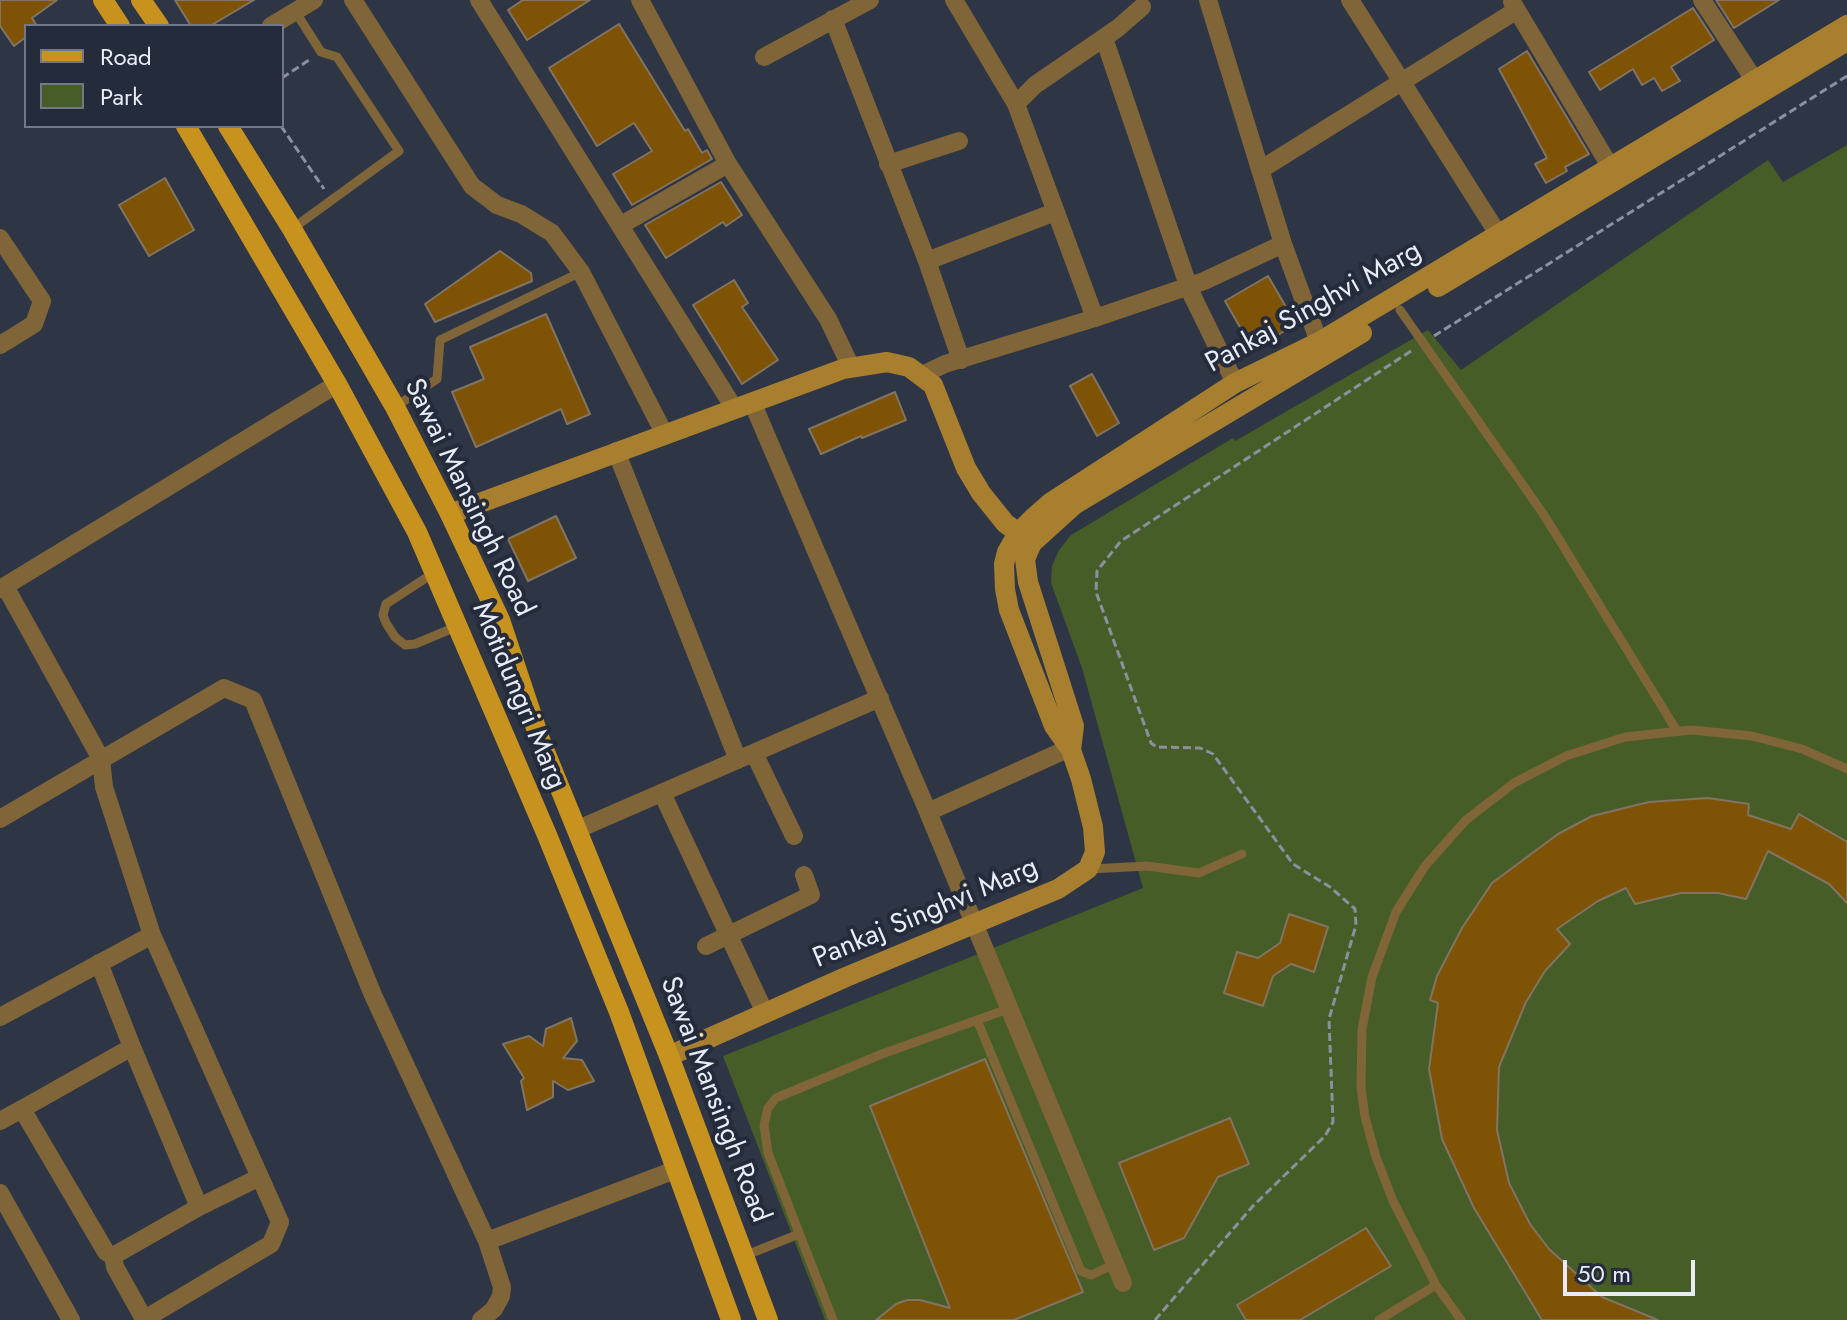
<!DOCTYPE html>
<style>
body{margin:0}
#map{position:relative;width:1847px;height:1320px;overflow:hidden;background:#2e3545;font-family:Jost,sans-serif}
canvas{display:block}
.legend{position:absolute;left:24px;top:24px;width:260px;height:104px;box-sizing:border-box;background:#242b3b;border:2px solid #727886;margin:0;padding:10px 14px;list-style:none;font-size:24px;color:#e8ecf7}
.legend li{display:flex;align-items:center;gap:16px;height:40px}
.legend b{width:40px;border:2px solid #727886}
.scale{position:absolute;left:1563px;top:1260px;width:132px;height:36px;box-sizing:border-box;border:4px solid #e8ecf7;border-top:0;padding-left:10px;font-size:24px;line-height:28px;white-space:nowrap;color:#e8ecf7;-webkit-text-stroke:6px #242b3b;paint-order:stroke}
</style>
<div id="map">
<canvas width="1847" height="1320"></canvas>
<ul class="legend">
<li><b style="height:10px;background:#c7921d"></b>Road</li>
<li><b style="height:22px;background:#465d28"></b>Park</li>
</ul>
<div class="scale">50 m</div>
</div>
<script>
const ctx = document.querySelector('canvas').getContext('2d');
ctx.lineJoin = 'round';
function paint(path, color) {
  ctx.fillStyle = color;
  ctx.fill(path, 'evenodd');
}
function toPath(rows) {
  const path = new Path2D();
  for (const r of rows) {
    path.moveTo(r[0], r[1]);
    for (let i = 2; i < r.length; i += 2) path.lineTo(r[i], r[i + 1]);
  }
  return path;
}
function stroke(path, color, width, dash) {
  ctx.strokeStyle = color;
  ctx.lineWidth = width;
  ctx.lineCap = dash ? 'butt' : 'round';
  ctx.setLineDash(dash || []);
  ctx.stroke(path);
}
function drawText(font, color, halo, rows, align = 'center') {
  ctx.font = font + ' Jost,sans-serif';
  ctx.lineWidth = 8;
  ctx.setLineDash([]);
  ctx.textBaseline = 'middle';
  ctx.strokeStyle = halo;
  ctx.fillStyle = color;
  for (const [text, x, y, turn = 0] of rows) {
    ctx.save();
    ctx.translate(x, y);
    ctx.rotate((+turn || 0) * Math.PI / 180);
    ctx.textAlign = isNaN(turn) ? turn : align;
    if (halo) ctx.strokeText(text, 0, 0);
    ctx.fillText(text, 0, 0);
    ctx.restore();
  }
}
const green = toPath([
 [1847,145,1847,1320,825,1320,723,1056,1143,888,1082,668,1051,583,1052,566,1059,550,1071,535,1233,438,1235,441,1428,330,1461,370,1768,160,1783,182]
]);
const building = toPath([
 [0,0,57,0,32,18,37,26,26,26,26,37,14,46,0,26,0,0],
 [175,0,254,0,210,26,191,26,175,0],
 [523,0,590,0,527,40,508,10,523,0],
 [1716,0,1779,0,1734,28,1716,0],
 [1693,8,1714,40,1671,67,1680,81,1662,91,1654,78,1642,85,1633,69,1600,90,1589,72,1693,8],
 [619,24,685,131,688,129,702,153,707,150,712,159,632,205,613,174,652,151,634,123,597,146,549,68,619,24],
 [1527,51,1589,154,1565,167,1567,171,1546,183,1535,164,1547,158,1499,69,1527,51],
 [165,178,194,230,149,256,119,205,165,178],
 [721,182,742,215,726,226,723,222,666,258,645,225,721,182],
 [500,251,531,273,532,281,435,322,425,304,500,251],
 [1268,276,1296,324,1253,350,1225,301,1268,276],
 [734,280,748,303,742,307,778,360,742,384,693,305,734,280],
 [546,314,590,414,567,424,561,409,476,447,452,392,484,379,470,347,546,314],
 [1092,374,1119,423,1097,436,1070,386,1092,374],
 [895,392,906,420,862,438,861,436,821,454,809,429,895,392],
 [556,516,576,558,528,581,508,539,556,516],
 [1708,798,1749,804,1748,815,1791,829,1799,814,1847,842,1847,903,1829,884,1768,851,1746,899,1718,893,1681,893,1635,904,1626,888,1598,901,1557,929,1570,944,1545,971,1526,1002,1499,1067,1497,1130,1509,1183,1530,1224,1549,1249,1602,1297,1658,1320,1542,1320,1474,1208,1442,1139,1429,1069,1438,1003,1430,1000,1437,976,1462,928,1492,883,1558,834,1592,816,1649,802,1708,798],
 [1289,914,1328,927,1314,972,1291,964,1273,976,1263,1006,1224,993,1237,952,1258,958,1280,943,1289,914],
 [571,1018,577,1041,563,1058,582,1060,594,1081,568,1090,553,1081,553,1097,527,1110,521,1081,524,1078,503,1044,529,1036,543,1046,546,1029,571,1018],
 [985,1059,1083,1292,1014,1320,876,1320,896,1304,907,1300,920,1300,950,1308,870,1106,985,1059],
 [1230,1118,1249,1164,1218,1177,1184,1238,1154,1250,1119,1163,1230,1118],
 [1366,1228,1391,1266,1300,1320,1246,1320,1237,1305,1366,1228]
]);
const path = toPath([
 [282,78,309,60],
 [281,126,324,189],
 [1434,336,1847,76],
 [1155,1320,1253,1206,1325,1136,1333,1122,1329,1019,1356,925,1355,909,1330,887,1293,864,1213,754,1200,748,1157,747,1151,743,1096,592,1097,571,1121,541,1414,349]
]);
const lane = toPath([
 [292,229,399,151,337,57,321,52,295,11],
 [1400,310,1544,515,1677,731],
 [395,407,437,379,440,340,581,272],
 [435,572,386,604,383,615,386,623,395,637,405,645,415,644,458,626],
 [1090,869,1147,866,1199,873,1242,854],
 [977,1020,1081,1271,1091,1275,1115,1264],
 [744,1256,799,1234],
 [833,1320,768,1153,764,1125,768,1108,776,1098,882,1054,1008,1009],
 [1379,1320,1436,1285],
 [1461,1320,1436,1285,1393,1201,1376,1157,1365,1117,1361,1087,1362,1029,1372,977,1396,912,1425,866,1466,820,1514,783,1566,756,1625,737,1691,730,1752,736,1802,749,1847,769]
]);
const street = toPath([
 [353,0,472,186,497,205,521,214,552,233,581,272,664,433],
 [479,0,734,408],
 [640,0,728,164,828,319,851,367],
 [954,0,1016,104],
 [1208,0,1283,244,1319,342],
 [1350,0,1498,234],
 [1702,0,1755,81],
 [1512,2,1611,168],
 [833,19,927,261,961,360],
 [271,26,314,0],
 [1104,38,1190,291,1235,383],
 [764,57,870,0],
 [888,164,959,141],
 [1260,170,1517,10],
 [621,225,728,164],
 [0,238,42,301,34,324,0,345],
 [927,261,1055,212],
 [1095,318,1016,104,1035,85,1118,28,1142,7],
 [922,375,945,364,1095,318,1204,281,1283,244],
 [752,402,928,812,1123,1283],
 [616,451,738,760],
 [5,586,101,759,104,787,152,935,280,1222,271,1244,143,1320],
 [0,589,337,384],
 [754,753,794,836],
 [662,793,765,1013],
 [928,812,1065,750,1071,750],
 [0,819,224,688,253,700,373,995,487,1241,502,1287,501,1296,494,1309,481,1320],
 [576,830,880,698],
 [706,946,811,895,804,875],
 [0,1017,152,935],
 [132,1047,199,1207],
 [22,1109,132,1047,99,963],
 [0,1121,22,1109,106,1252,113,1256,199,1207,260,1177],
 [0,1193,71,1320],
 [487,1241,675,1170],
 [113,1256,115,1267,144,1319]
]);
const secondary = toPath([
 [1438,287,1847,41],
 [450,514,843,369,887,362,909,367,933,385,966,468,981,493,1005,523,1029,541],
 [1071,750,1074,726,1028,582,1025,559,1032,543,1074,505,1362,333],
 [669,1056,846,977,1058,889,1088,869,1095,852,1093,827,1081,779,1071,750,1054,726,1009,610,1005,589,1004,564,1007,552,1018,533,1033,518,1050,503,1235,383,1319,342,1847,25]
]);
const primary = toPath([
 [103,0,120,26],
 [141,0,159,26],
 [186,126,337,384,417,532,547,835,619,1012,731,1320],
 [228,126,292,229,395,407,450,514,500,620,539,737,669,1056,768,1320]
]);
const streetNames = [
 ["Pankaj Singhvi Marg",1314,308,-29],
 ["Sawai Mansingh Road",468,498,64],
 ["Motidungri Marg",518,696,67],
 ["Pankaj Singhvi Marg",926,914,-23],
 ["Sawai Mansingh Road",714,1100,69]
];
paint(green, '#465d28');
paint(building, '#7e5305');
stroke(building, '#817462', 2);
stroke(path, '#8b909e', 3, [8, 4]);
stroke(lane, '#7f6537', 9);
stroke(street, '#7f6537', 18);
stroke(secondary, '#a87f2e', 20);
stroke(primary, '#c7921d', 20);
drawText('28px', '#e8ecf7', '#242b3b', streetNames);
</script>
